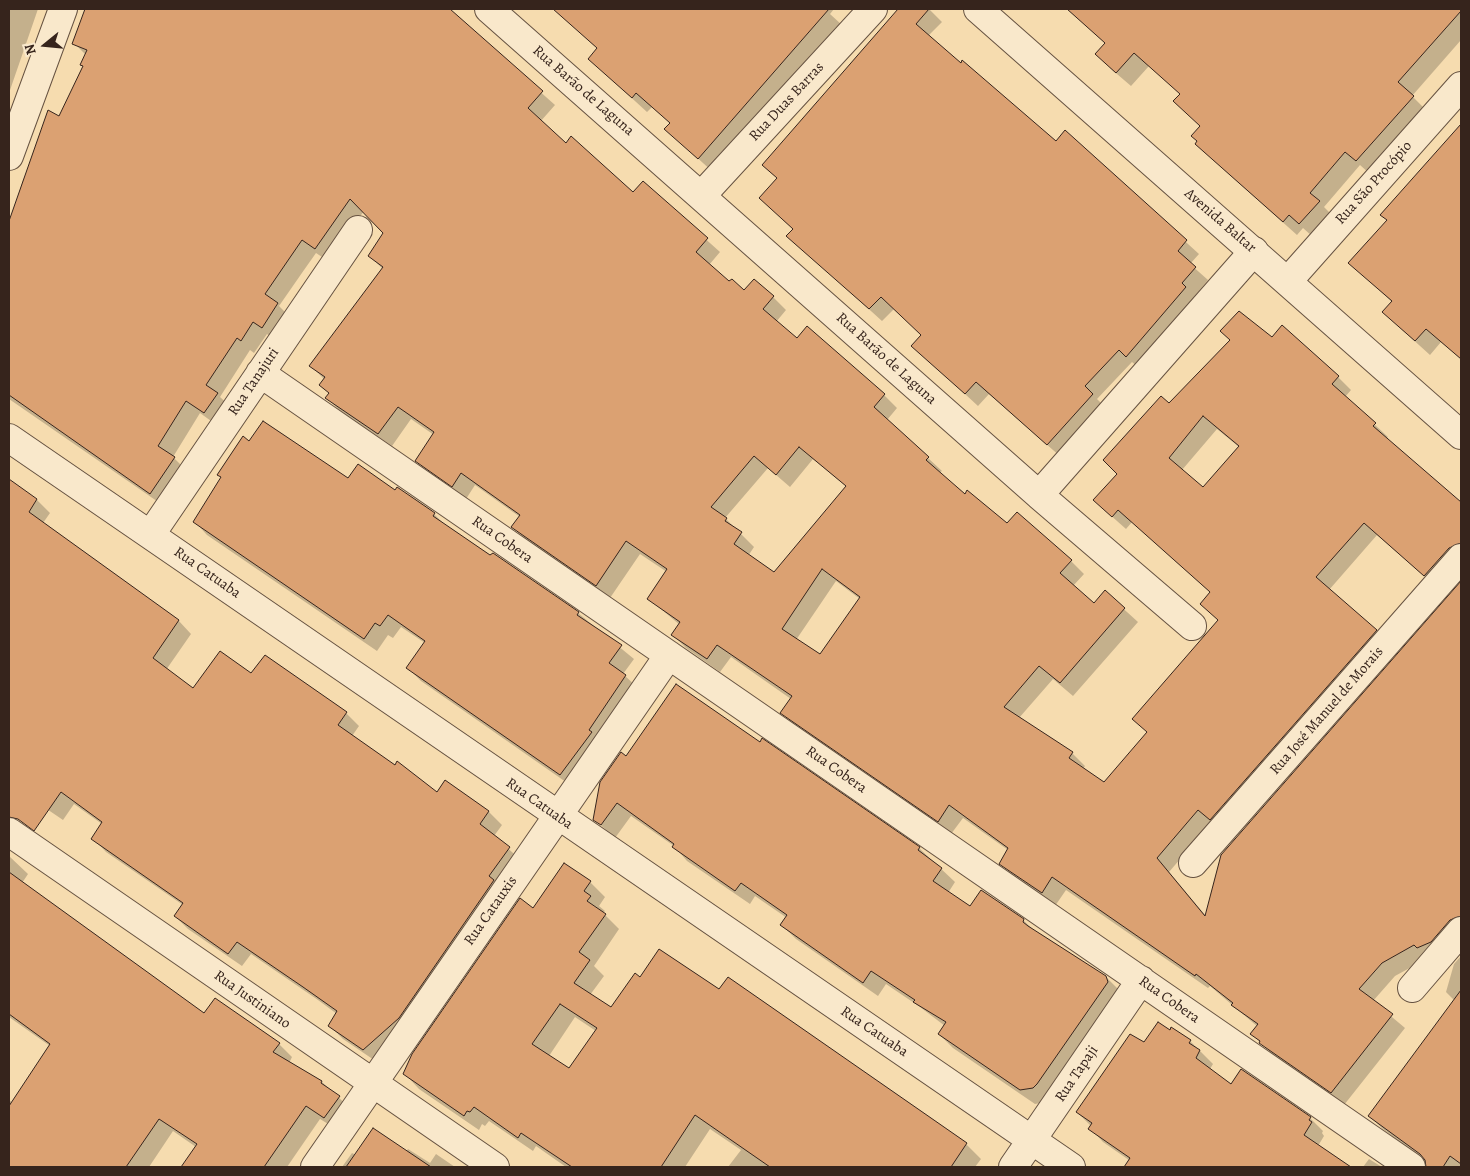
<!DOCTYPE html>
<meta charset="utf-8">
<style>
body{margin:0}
#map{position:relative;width:1470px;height:1176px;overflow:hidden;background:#f6dcaf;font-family:Alegreya,serif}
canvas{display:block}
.frame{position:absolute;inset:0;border:10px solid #36241c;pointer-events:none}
.north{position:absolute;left:20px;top:20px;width:50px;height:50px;-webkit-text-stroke:4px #f9e8cb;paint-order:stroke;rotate:253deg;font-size:14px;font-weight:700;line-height:20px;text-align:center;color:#36241c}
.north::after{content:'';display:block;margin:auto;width:18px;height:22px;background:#36241c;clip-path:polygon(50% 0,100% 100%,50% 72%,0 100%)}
</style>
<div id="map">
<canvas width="1470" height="1176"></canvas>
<div class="frame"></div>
<div class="north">N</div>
</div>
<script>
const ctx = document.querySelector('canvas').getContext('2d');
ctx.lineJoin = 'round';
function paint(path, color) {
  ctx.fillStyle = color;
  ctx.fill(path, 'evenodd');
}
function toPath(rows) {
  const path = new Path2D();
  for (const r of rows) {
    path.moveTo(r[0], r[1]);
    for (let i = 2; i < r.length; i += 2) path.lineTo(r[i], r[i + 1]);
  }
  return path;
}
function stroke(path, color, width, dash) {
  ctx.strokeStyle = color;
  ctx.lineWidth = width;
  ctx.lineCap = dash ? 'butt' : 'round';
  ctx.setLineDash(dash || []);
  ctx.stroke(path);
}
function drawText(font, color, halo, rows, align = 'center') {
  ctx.font = font + ' Alegreya,serif';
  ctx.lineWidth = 4;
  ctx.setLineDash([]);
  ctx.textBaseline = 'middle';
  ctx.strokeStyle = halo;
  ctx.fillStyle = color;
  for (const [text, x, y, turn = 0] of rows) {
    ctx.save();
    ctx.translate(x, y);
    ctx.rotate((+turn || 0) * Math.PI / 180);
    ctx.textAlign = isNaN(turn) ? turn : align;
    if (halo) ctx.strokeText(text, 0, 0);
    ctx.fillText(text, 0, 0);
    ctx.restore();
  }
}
const shadow = toPath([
 [9,9,38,9,9,93],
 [86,9,447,9,555,105,540,122,566,144,633,194,643,183,720,252,709,265,729,283,745,292,773,297,786,310,776,322,797,340,884,395,897,408,887,420,942,471,939,473,965,495,1007,525,1071,561,1084,574,1073,586,1094,605,1105,592,1138,622,1073,696,1053,679,1019,718,1072,753,1085,766,1083,769,1105,783,1148,733,1219,620,1211,593,1132,522,1126,529,1108,513,1118,474,1169,404,1272,339,1338,377,1351,390,1345,397,1388,437,1386,439,1461,504,1461,564,1438,588,1377,535,1329,590,1389,644,1212,822,1169,872,1206,916,1222,855,1461,583,1461,920,1428,958,1395,976,1373,1001,1405,1028,1344,1105,1274,1056,1252,1034,1258,1027,1210,986,1208,988,1066,890,1055,906,1014,877,1000,863,1008,850,963,818,951,834,795,726,782,713,791,699,731,657,720,672,686,648,673,635,680,625,649,599,667,572,640,554,610,598,526,540,513,527,520,517,475,485,466,499,430,474,416,461,434,435,411,419,392,446,340,411,327,398,330,394,321,385,324,379,311,366,383,269,369,256,385,232,364,211,328,261,316,253,304,270,279,306,290,317,275,340,267,334,254,353,250,350,220,397,231,407,218,426,200,413,173,457,187,471,164,506,9,399,9,225,23,180,60,117,84,67,81,65,86,55,74,43],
 [1217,429,1239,447,1203,489,1182,470],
 [813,459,847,487,774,574,748,556,754,547,725,518,768,468,790,487],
 [836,581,860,599,821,656,796,640],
 [554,9,834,9,830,14,842,25,714,173,681,143,671,124,652,107,647,112,589,59,598,49],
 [900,9,929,9,942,22,928,36,1056,142,1065,132,1199,254,1190,264,1208,280,1194,297,1198,300,1139,368,1132,362,1097,399,1105,407,1061,457,989,394,978,406,913,346,923,335,894,309,882,321,788,236,794,230,760,198,778,179,763,165],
 [1067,9,1461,9,1461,40,1412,96,1427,111,1370,174,1360,165,1324,207,1333,216,1313,237,1303,228,1297,235,1211,158,1201,126,1181,94,1149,66,1131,86,1110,68,1106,44],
 [1461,126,1461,359,1441,342,1430,355,1398,326,1392,302,1350,263,1388,221,1382,215],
 [250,443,348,480,395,492,434,514,447,527,578,613,634,659,623,674,638,688,573,787,421,681,408,668,425,643,401,627,393,638,388,635,377,651,207,535,195,522,222,478,219,475],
 [9,481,37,500,50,513,43,523,178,620,191,634,166,670,193,690,252,675,346,713,359,726,352,736,437,794,446,782,489,812,502,825,494,836,522,861,377,1062,343,1039,330,1026,337,1014,318,1000,251,954,242,966,188,929,175,916,183,905,106,852,93,838,102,824,74,804,63,820,13,786,9,792],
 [760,744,919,848,955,882,948,893,971,908,1023,920,1036,932,1106,977,1120,991,1047,1102,1035,1104,953,1048,939,1034,945,1026,920,1007,886,984,878,996,796,939,782,925,787,918,755,896,750,904,687,861,674,846,631,816,615,838,594,819,626,757],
 [9,856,28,874,22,883,205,1015,279,1044,292,1057,289,1063,322,1082,352,1110,338,1130,320,1119,287,1167,183,1167,196,1147,173,1131,149,1167,9,1167,9,1100,13,1103,50,1046,9,1017],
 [565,865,590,882,605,897,599,906,605,911,603,913,619,929,594,966,604,976,590,995,612,1009,640,978,719,991,728,978,966,1144,981,1159,975,1167,728,1167,741,1150,710,1129,685,1167,566,1167,536,1146,533,1151,489,1121,485,1126,482,1124,479,1130,419,1089,405,1074,533,910],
 [575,1017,596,1031,570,1070,549,1056],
 [1461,956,1461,1167,1427,1167,1427,1163,1383,1129,1369,1116,1455,1001,1446,992,1454,964],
 [1190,1041,1213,1064,1210,1069,1231,1086,1310,1118,1323,1131,1322,1133,1324,1136,1318,1146,1350,1167,1139,1167,1103,1142,1090,1128,1091,1126,1077,1112,1145,1044],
 [408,1149,430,1163,436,1154,455,1167,342,1167,352,1153,356,1155,406,1152],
 [1369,1159,1382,1167,1363,1167]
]);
const building = toPath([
 [85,9,450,9,543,91,528,108,566,143,571,136,633,192,643,181,708,238,696,252,729,281,732,279,744,290,754,279,774,296,763,309,797,338,807,326,885,394,874,407,929,457,926,460,965,494,967,490,1007,523,1017,512,1072,560,1060,573,1094,603,1105,590,1125,608,1060,683,1039,666,1004,707,1073,752,1069,758,1104,782,1147,732,1132,719,1218,620,1200,604,1210,592,1118,510,1112,517,1093,500,1117,474,1103,460,1161,396,1169,403,1230,340,1220,331,1239,311,1272,337,1282,325,1339,376,1332,384,1376,423,1373,426,1461,502,1461,543,1449,548,1424,576,1364,523,1316,577,1377,630,1210,820,1198,810,1157,858,1205,916,1221,855,1461,581,1461,916,1450,920,1431,942,1417,948,1414,945,1382,963,1359,989,1393,1014,1331,1093,1259,1043,1260,1041,1250,1034,1258,1024,1231,1005,1233,1003,1196,974,1195,976,1052,877,1042,893,999,864,1008,848,997,840,949,805,938,822,780,713,792,696,717,645,707,659,671,635,680,622,647,599,667,569,626,541,596,586,511,527,520,515,461,473,452,487,415,461,434,432,398,407,378,434,325,398,329,393,319,385,325,377,309,366,383,267,368,256,383,233,350,199,315,249,302,240,291,256,265,294,278,303,262,328,253,322,241,341,237,338,206,385,218,393,204,413,186,401,158,446,175,457,150,494,9,395,9,221,48,110,59,116,83,66,80,65,87,50,72,44,85,9],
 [1203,416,1239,446,1203,487,1169,458,1203,416],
 [799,447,846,486,774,572,734,544,742,532,725,521,727,518,711,507,754,456,776,475,799,447],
 [822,569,860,597,820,654,782,629,822,569],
 [553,9,829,9,698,159,664,129,670,123,636,93,632,98,588,59,597,48,553,9],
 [898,9,929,9,916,24,961,63,962,60,1056,141,1065,130,1187,240,1178,251,1196,267,1182,283,1186,287,1126,357,1119,350,1085,386,1093,394,1047,445,976,382,965,394,911,346,921,335,881,297,869,309,786,236,793,229,759,198,777,178,762,165,898,9],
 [1067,9,1461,9,1461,11,1398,82,1414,96,1356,161,1345,152,1310,193,1320,201,1299,224,1289,215,1283,222,1195,144,1197,141,1191,136,1200,126,1173,101,1180,94,1134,53,1116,73,1095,54,1105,43,1067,9],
 [1461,124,1461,359,1426,329,1415,341,1382,312,1392,301,1348,263,1387,220,1380,215,1461,124],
 [263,421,348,478,358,464,395,490,397,487,435,513,433,516,490,555,493,553,579,612,577,615,622,645,609,663,626,675,589,730,592,732,560,775,406,668,425,641,388,615,380,626,375,623,364,639,193,522,221,477,217,475,243,436,249,441,263,421],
 [9,479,37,499,29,512,179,620,153,658,193,688,220,651,251,673,265,655,347,712,338,725,395,765,397,761,437,792,445,780,489,811,480,824,510,847,489,876,494,880,399,1018,363,1050,328,1026,337,1011,303,987,237,942,228,954,174,916,183,903,91,839,102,822,61,792,34,831,18,819,9,817,9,479],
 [676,684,760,742,762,738,920,847,918,850,942,868,933,881,970,906,981,890,1024,919,1023,922,1028,926,1106,976,1108,982,1037,1084,1033,1088,1020,1090,938,1034,946,1022,913,1002,915,1000,871,971,863,983,780,925,787,915,741,883,735,891,672,847,674,844,617,803,601,825,593,820,600,782,621,752,626,756,676,684],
 [564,863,591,881,584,891,591,896,587,901,606,914,579,952,590,960,574,983,611,1007,635,973,640,977,659,949,719,989,728,977,967,1143,951,1167,770,1167,695,1115,661,1167,572,1167,521,1133,518,1138,474,1107,470,1112,467,1111,464,1116,403,1074,412,1054,520,898,533,908,564,863],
 [560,1004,597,1028,569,1068,532,1044,560,1004],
 [9,872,204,1013,215,998,280,1043,273,1052,322,1081,321,1083,340,1096,324,1118,306,1106,264,1167,181,1167,197,1144,159,1119,126,1167,9,1167,9,1106,50,1044,9,1014,9,872],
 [1461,990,1461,1164,1450,1156,1443,1167,1426,1167,1425,1160,1420,1154,1368,1116,1461,990],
 [1158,1022,1170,1030,1171,1027,1191,1040,1189,1043,1200,1050,1196,1058,1231,1084,1241,1069,1311,1117,1309,1120,1312,1122,1304,1135,1351,1167,1124,1167,1130,1158,1088,1129,1092,1123,1076,1112,1130,1034,1144,1042,1158,1022],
 [373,1128,431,1167,346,1167,373,1128]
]);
const minor = toPath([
 [489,9,1039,495,1254,251],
 [9,156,63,9],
 [702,195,873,9],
 [1288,281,1461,86],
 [260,373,1411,1167],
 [9,438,1071,1167],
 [1039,495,1192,626],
 [151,534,358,230],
 [9,832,495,1167],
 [1193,863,1461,558],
 [1412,988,1461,931],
 [315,1167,669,655],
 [1013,1167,1141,980]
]);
const tertiary = toPath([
 [978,9,1461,435]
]);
const streetNames = [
 ["Rua Barão de Laguna",583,91,41],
 ["Rua Duas Barras",787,102,-47],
 ["Rua São Procópio",1374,183,-48],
 ["Avenida Baltar",1220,221,41],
 ["Rua Barão de Laguna",886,359,42],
 ["Rua Tanajuri",254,382,-56],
 ["Rua Cobera",502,540,35],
 ["Rua Catuaba",207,573,35],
 ["Rua José Manuel de Morais",1327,711,-49],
 ["Rua Cobera",836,770,35],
 ["Rua Catuaba",539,804,35],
 ["Rua Catauxis",491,911,-55],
 ["Rua Justiniano",252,1000,35],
 ["Rua Cobera",1169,1000,35],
 ["Rua Catuaba",874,1032,34],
 ["Rua Tapaji",1077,1074,-56]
];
paint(shadow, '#0003');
paint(building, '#dba172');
stroke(building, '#36241c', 1);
stroke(minor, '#665241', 30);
stroke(tertiary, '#665241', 30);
stroke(minor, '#f9e8cb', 28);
stroke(tertiary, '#f9e8cb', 28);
drawText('15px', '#36241c', '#f9e8cb', streetNames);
</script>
